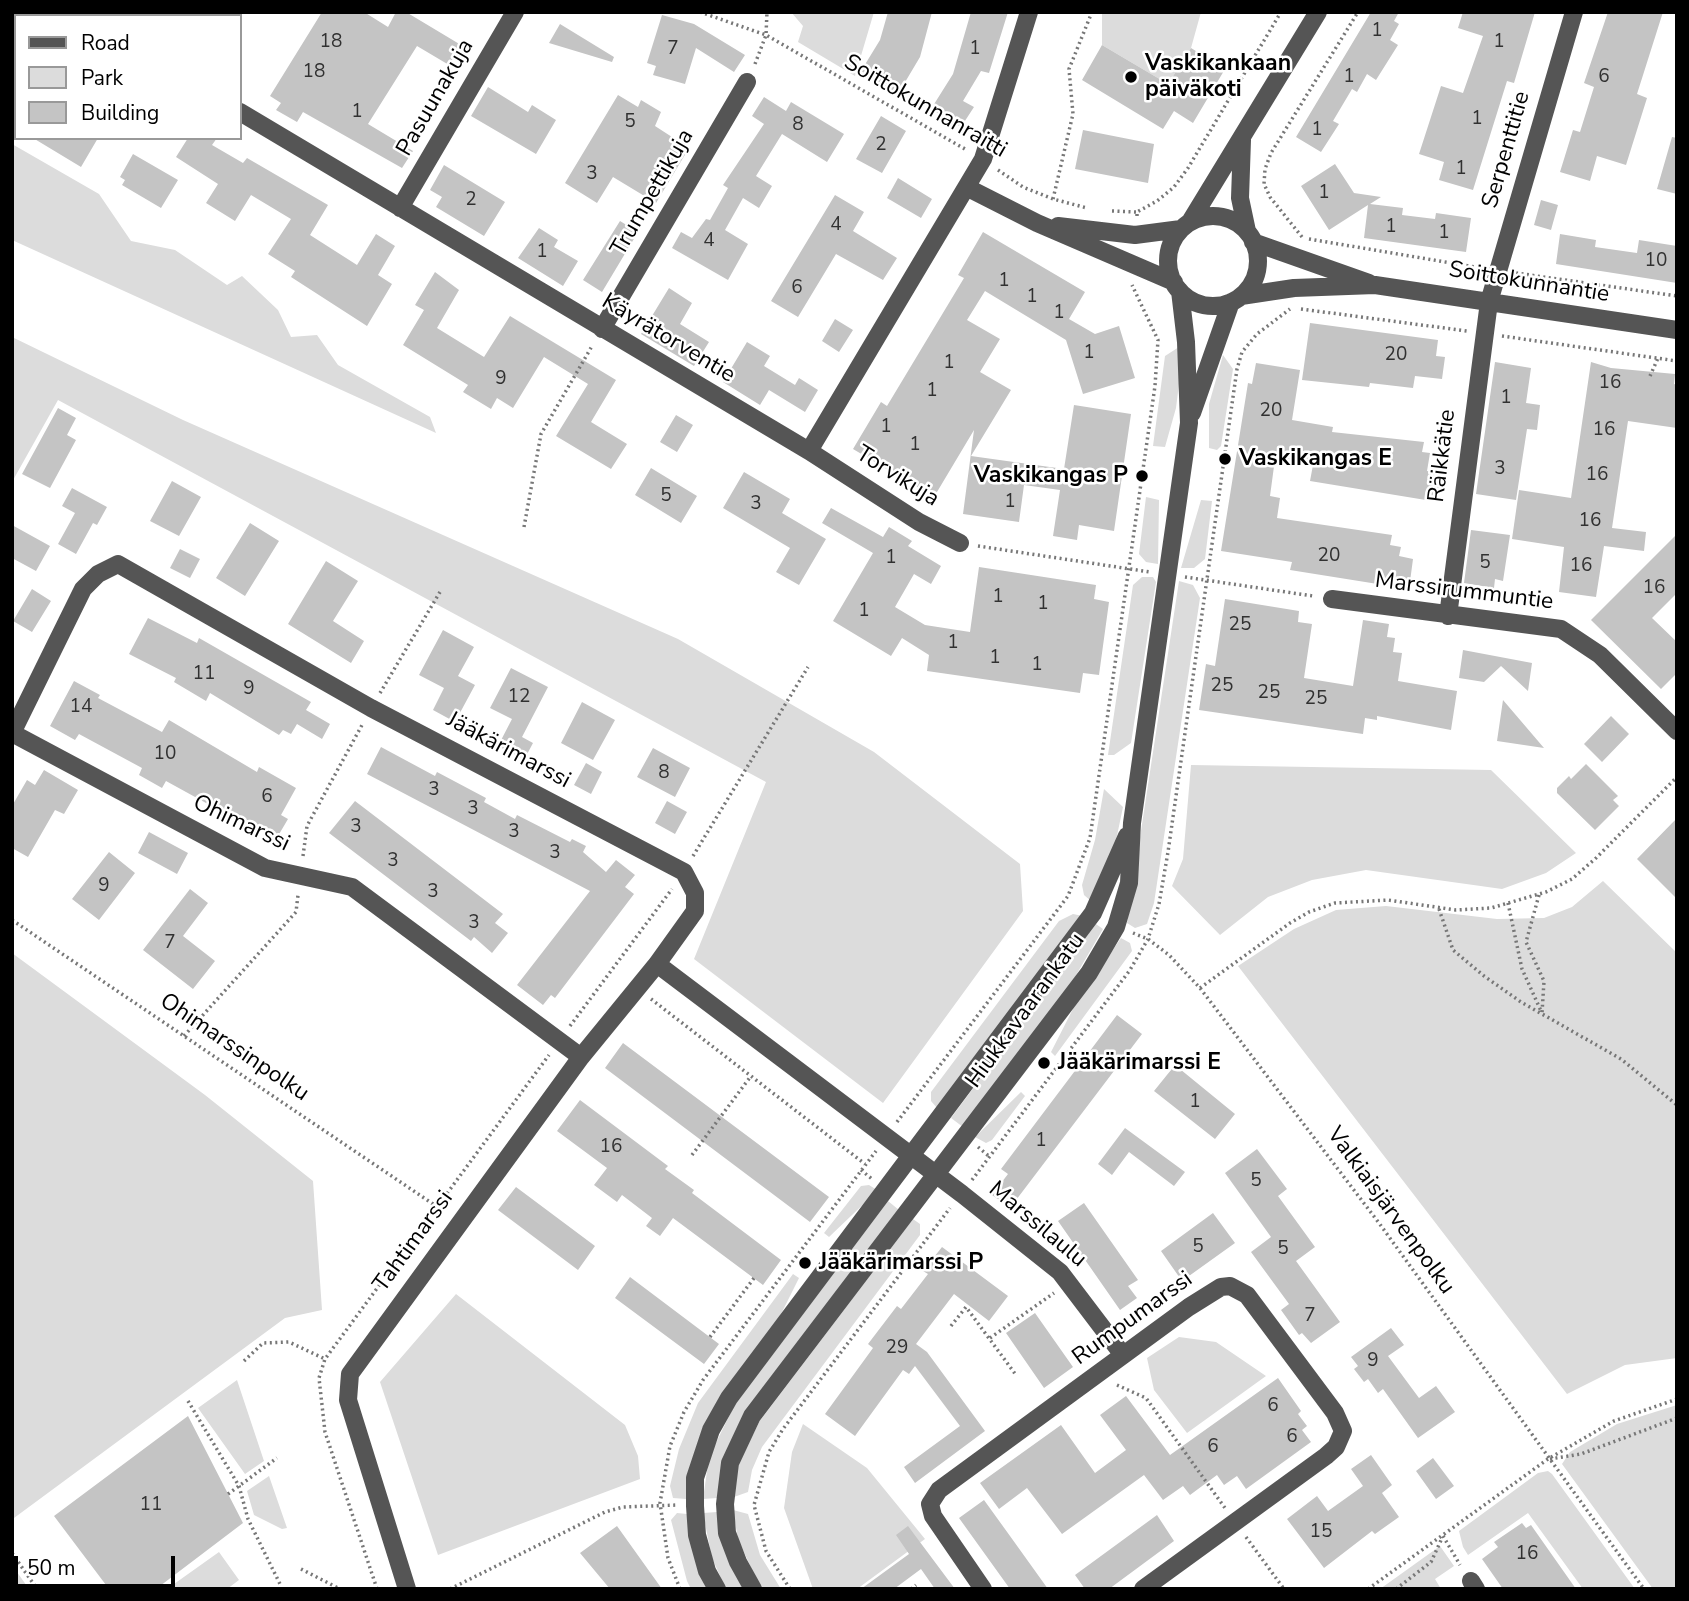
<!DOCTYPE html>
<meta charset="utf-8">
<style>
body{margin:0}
#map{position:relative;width:1689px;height:1601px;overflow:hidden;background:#fff;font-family:"Nunito Sans",sans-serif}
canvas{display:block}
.frame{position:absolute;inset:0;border:14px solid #000;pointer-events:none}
.legend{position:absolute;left:14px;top:14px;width:228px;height:126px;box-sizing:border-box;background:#fff;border:2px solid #999;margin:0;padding:9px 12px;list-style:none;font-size:21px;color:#000}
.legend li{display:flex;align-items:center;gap:14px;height:35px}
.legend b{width:35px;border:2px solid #999}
.scale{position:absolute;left:14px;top:1556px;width:161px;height:32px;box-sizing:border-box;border:4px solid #000;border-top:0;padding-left:9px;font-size:21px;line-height:24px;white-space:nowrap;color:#000;-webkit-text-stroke:5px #fff;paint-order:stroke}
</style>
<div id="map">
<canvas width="1689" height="1601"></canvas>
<div class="frame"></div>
<ul class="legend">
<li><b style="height:9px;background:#555"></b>Road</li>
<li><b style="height:19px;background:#dcdcdc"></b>Park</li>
<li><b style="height:19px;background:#c4c4c4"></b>Building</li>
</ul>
<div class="scale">50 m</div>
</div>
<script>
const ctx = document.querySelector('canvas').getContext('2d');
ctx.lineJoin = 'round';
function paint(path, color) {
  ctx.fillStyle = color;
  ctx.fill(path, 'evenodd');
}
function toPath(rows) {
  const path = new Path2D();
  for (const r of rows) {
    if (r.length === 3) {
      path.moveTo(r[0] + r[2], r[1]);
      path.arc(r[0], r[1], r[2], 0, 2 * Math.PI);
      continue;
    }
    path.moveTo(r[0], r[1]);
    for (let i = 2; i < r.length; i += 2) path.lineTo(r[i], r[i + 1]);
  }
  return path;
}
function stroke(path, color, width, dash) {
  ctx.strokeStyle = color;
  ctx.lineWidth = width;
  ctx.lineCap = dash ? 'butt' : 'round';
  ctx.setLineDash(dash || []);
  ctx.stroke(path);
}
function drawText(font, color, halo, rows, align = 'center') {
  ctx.font = font + ' "Nunito Sans",sans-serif';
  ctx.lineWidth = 5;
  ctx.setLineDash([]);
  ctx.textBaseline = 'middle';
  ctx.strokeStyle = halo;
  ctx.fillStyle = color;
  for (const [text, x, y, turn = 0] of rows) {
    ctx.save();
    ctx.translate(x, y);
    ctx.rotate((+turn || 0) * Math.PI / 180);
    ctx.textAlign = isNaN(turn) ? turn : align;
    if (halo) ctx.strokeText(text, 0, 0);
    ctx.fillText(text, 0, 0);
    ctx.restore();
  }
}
const green = toPath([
 [12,12,48,12,47,16,16,16,16,120,12,132],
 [791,12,874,12,855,76,798,42,803,26],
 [1102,12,1201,12,1191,48,1168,84,1102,45],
 [12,144,99,194,131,241,175,250,227,285,242,276,278,310,291,337,317,335,338,365,430,417,436,433,12,240],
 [12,337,183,420,678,639,874,752,1020,864,1023,911,883,1103,694,959,766,782,58,400,12,482],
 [1179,347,1179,384,1176,408,1165,447,1153,446,1165,356],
 [1223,355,1233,369,1221,446,1217,450,1209,448,1209,404],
 [1146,497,1159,500,1158,564,1146,562,1139,554],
 [1201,500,1212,501,1205,559,1194,568,1181,568],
 [1142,577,1153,577,1156,582,1131,743,1114,755,1108,755,1133,585],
 [1179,581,1193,585,1200,598,1154,903,1147,924,1135,928,1127,923],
 [1191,765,1491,770,1576,853,1546,873,1502,889,1366,870,1312,880,1268,897,1220,935,1172,886,1183,859],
 [1104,789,1123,807,1114,850,1092,902,1084,895,1082,885,1095,840],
 [1603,881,1677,953,1677,1358,1625,1365,1567,1394,1238,966,1294,929,1336,910,1386,906,1497,919,1544,918,1572,907],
 [1073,914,1083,916,937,1108,931,1101,931,1092,1059,921],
 [1096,924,1103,929,1072,982,963,1127,951,1118],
 [1121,938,1130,943,1132,951,1055,1056,1051,1052,1075,1005],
 [12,953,205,1095,313,1181,322,1310,285,1318,14,1518],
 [1021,1092,1025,1096,992,1140,986,1143,975,1137],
 [869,1185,877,1190,874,1194,829,1237,824,1233,861,1186],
 [888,1201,899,1210,747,1413,723,1462,717,1498,703,1499,709,1457,735,1404],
 [913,1219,920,1224,920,1235,762,1447,752,1470,748,1492,734,1497,738,1465,759,1422],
 [793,1274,799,1278,778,1320,723,1393,686,1499,673,1498,670,1486,679,1449,698,1403],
 [456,1294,625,1425,638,1456,640,1479,438,1555,380,1382],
 [1179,1337,1216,1342,1266,1376,1187,1433,1154,1390,1147,1358],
 [237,1380,264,1461,245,1474,198,1408],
 [1677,1405,1677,1589,1653,1589,1562,1464,1570,1452,1617,1424],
 [803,1424,867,1468,925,1539,857,1589,813,1589,784,1508,792,1452],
 [1548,1471,1552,1474,1635,1589,1583,1589,1528,1513,1468,1555,1463,1547,1459,1531,1538,1473],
 [269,1476,287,1528,282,1529,254,1515,247,1491],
 [733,1510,748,1514,760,1555,781,1589,762,1589,758,1583,738,1539],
 [717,1512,744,1589,726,1589,712,1558,703,1513],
 [677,1513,687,1514,708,1589,691,1589,687,1581,671,1520],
 [1440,1546,1454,1566,1435,1579,1441,1589,1380,1589],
 [219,1552,239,1580,227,1589,167,1589],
 [12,1565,29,1589,12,1589]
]);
const building = toPath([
 [322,12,364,12,388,27,396,12,406,12,461,45,449,65,417,46,368,124,413,151,402,168,303,112,297,122,276,110,281,103,270,96],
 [888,12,932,12,920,57,898,94,861,71,880,40],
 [971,12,1008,12,989,73,981,71,963,101,974,107,961,127,931,109,953,74],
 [1371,12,1399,12,1394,21,1399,24,1390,40,1398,45,1376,80,1367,74,1357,92,1352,89,1333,121,1339,124,1321,152,1296,137],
 [1463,12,1535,12,1514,83,1507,81,1473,190,1439,180,1444,162,1419,154,1441,86,1463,93,1483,36,1458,28],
 [1608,12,1663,12,1637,94,1647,98,1626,165,1597,156,1590,181,1560,172,1573,130,1580,132,1594,87,1584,83],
 [662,15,694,24,745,55,734,72,696,48,685,84,653,75,656,66,647,63],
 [560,24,614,57,612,62,549,43],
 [1102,45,1168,84,1191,48,1225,69,1193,123,1174,111,1163,129,1082,80],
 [488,87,528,112,532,105,556,120,536,154,471,116],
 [618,95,638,107,641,100,661,112,655,126,689,148,656,203,613,177,597,203,565,183],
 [764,97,786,111,791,102,844,134,827,162,782,134,756,176,772,186,759,208,743,198,725,230,748,244,728,280,672,248,681,232,692,238,706,219,710,220,728,188,723,185,764,124,752,116],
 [881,116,906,131,882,173,856,159],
 [1083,130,1154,144,1148,183,1075,169],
 [1672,137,1677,138,1677,194,1657,189],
 [33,138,98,138,81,167],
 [188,138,217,138,212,145,243,163,247,158,328,205,310,235,357,265,376,234,395,246,378,275,392,284,367,326,291,277,295,271,268,254,291,219,251,195,235,221,206,203,218,184,176,157],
 [133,154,178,180,161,208,122,185,125,180,120,177],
 [1335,164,1354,193,1381,197,1370,204,1403,208,1402,215,1435,219,1436,213,1471,218,1466,252,1364,238,1368,205,1329,230,1301,186],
 [444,165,505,202,484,236,436,207,442,197,430,190],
 [898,178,932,199,921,218,887,198],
 [835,195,864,212,853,231,897,258,883,280,836,254,798,317,771,301],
 [1541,200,1558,205,1551,230,1534,225],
 [620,221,638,232,602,292,583,280],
 [539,228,558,240,554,247,578,261,563,286,518,258],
 [983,232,1085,292,1069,319,1095,334,1119,326,1135,378,1083,394,1066,340,985,291,967,320,1000,339,980,372,1011,390,971,456,1064,469,1074,405,1131,414,1114,531,1079,525,1077,540,1053,536,1060,490,1024,485,1019,522,963,514,974,430,934,497,853,449,881,402,887,406,964,278,958,275],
 [1560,234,1596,240,1595,247,1637,253,1639,240,1677,246,1677,283,1556,264],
 [435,272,459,290,437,328,484,357,510,316,616,380,591,422,627,444,611,469,556,436,588,384,544,357,513,408,497,398,491,409,463,392,468,385,403,345,424,310,415,305],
 [669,288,692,303,680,324,709,342,694,366,641,334],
 [835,319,853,330,839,352,822,341],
 [1310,323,1438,340,1436,356,1445,357,1442,379,1415,376,1413,388,1370,383,1369,387,1302,380],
 [747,342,770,356,764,366,795,385,799,378,818,390,805,412,769,390,760,405,723,382],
 [1495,362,1531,368,1526,403,1540,405,1537,430,1527,429,1516,500,1476,494],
 [1591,362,1611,368,1675,374,1674,384,1677,385,1677,428,1628,421,1612,528,1646,532,1644,551,1604,546,1596,597,1559,592,1564,547,1512,539,1519,490,1571,498],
 [1256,363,1300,370,1292,420,1333,427,1332,432,1424,442,1422,452,1430,453,1427,471,1443,473,1438,502,1310,481,1313,465,1275,459,1270,496,1280,498,1277,518,1392,535,1390,545,1401,547,1399,556,1413,559,1409,589,1290,570,1292,562,1221,551,1248,383,1252,384],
 [58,408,76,418,67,435,76,440,50,488,22,474],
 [676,415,693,425,677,452,660,442],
 [651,468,697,496,681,523,635,495],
 [744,472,790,499,782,513,826,539,799,585,776,572,790,548,723,508],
 [172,481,201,497,179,536,150,521],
 [72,488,107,507,97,525,93,523,76,554,58,544,75,513,62,506],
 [831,508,883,537,889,527,912,541,908,546,941,566,931,584,914,574,895,607,925,625,970,632,979,567,1096,585,1094,599,1109,602,1099,675,1083,673,1080,693,927,671,929,655,902,638,891,656,833,621,873,553,822,523],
 [250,523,279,541,245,596,216,578],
 [12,525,50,546,36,571,12,558],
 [1471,530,1510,535,1503,581,1495,579,1494,588,1464,583],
 [1677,534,1677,593,1652,618,1677,642,1677,673,1661,689,1591,620],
 [180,549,200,559,190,578,170,568],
 [326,561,358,581,333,621,364,641,351,663,288,624],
 [32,589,51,601,32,632,13,621],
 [1225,599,1299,611,1298,622,1312,624,1304,678,1353,686,1363,620,1389,624,1387,637,1395,638,1393,652,1402,653,1398,681,1457,691,1451,730,1377,716,1377,720,1365,718,1363,734,1199,710,1206,664,1215,666],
 [148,618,197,643,199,638,311,702,306,710,330,724,322,739,297,724,291,734,283,730,279,735,210,693,206,701,174,682,176,678,129,654],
 [443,630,474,647,458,676,475,685,455,722,433,710,444,688,419,675],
 [1463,650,1532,663,1528,691,1501,666,1484,682,1459,678],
 [511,668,548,687,522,737,533,743,524,760,498,746,512,719,490,708],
 [74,681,100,695,98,698,162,732,169,720,257,772,259,767,296,788,281,815,288,819,278,836,249,820,246,825,166,781,162,788,139,775,142,768,79,734,75,740,50,726],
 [1503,700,1544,748,1497,741],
 [582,702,615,720,593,760,561,743],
 [1611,716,1629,734,1602,762,1584,744],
 [381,747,435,776,437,772,486,798,484,802,515,819,517,815,570,842,572,839,586,846,583,852,606,872,616,860,635,875,625,887,634,894,555,998,551,995,543,1005,517,985,590,891,367,774],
 [653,748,690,768,675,797,637,777],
 [586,763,602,772,591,794,574,785],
 [1586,764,1618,796,1613,800,1619,806,1595,830,1557,793,1557,788,1569,776,1571,779],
 [44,770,78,790,64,814,55,810,28,857,12,848,12,806,27,780,35,785],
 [355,801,503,914,495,923,508,933,492,953,474,937,471,941,329,833],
 [667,801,687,812,675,834,655,823],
 [1677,818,1677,899,1637,859],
 [149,832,188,853,177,874,138,853],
 [109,852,135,873,99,920,72,899],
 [190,889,208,903,183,936,215,961,193,989,143,950],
 [1117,1015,1142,1034,1010,1208,992,1195,1008,1174,1001,1169],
 [623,1043,829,1197,810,1222,605,1068],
 [1175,1065,1235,1114,1215,1139,1154,1091],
 [580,1100,668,1166,665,1169,694,1190,692,1193,781,1260,763,1285,673,1218,660,1236,646,1226,652,1218,622,1195,617,1202,594,1185,607,1168,557,1131],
 [1125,1128,1185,1172,1174,1186,1129,1152,1112,1175,1098,1164],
 [1257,1149,1287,1189,1278,1196,1315,1247,1296,1261,1340,1322,1311,1343,1302,1333,1299,1335,1281,1310,1289,1304,1251,1252,1271,1237,1225,1173],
 [516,1187,595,1246,578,1270,498,1210],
 [1084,1203,1138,1280,1128,1286,1137,1298,1120,1310,1058,1221],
 [1213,1213,1235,1243,1182,1281,1161,1251],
 [942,1247,1008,1296,989,1321,954,1294,916,1344,927,1352,985,1431,915,1483,904,1467,960,1426,915,1366,909,1374,903,1370,855,1436,825,1414,873,1348,868,1344,897,1306,901,1309,928,1274,923,1271],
 [630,1277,719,1344,704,1364,615,1298],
 [1035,1313,1073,1367,1044,1388,1006,1333],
 [1391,1328,1404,1345,1388,1356,1419,1398,1436,1386,1455,1412,1418,1438,1383,1389,1378,1393,1368,1379,1364,1382,1354,1369,1358,1366,1351,1357],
 [1278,1378,1301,1411,1298,1414,1307,1426,1302,1430,1311,1442,1246,1489,1237,1476,1224,1485,1217,1475,1190,1495,1183,1486,1163,1500,1144,1475,1062,1534,1027,1488,999,1509,980,1483,1061,1425,1095,1473,1126,1450,1100,1415,1126,1396,1170,1455],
 [188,1416,243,1523,156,1589,109,1589,54,1516],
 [1371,1455,1392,1485,1382,1493,1399,1517,1375,1534,1372,1531,1324,1568,1287,1519,1317,1496,1328,1511,1363,1486,1351,1469],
 [1433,1458,1454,1486,1436,1499,1416,1471],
 [984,1500,1010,1536,1048,1589,1010,1589,959,1518],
 [1157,1515,1174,1541,1109,1589,1085,1589,1075,1575],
 [1522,1523,1526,1528,1531,1525,1576,1589,1503,1589,1482,1559,1498,1547,1494,1542],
 [617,1526,662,1589,610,1589,580,1553],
 [908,1526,955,1589,935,1589,921,1569,894,1589,861,1589,909,1554,896,1535]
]);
const path = toPath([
 [700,12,766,35,965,149],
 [755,64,766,35,767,12],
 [998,170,1023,187,1053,199,1087,208],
 [1053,199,1073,114,1069,69,1092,12],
 [1112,211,1137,212],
 [1137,216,1137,212,1157,201,1174,187,1188,168,1281,12],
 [1302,237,1270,197,1264,184,1265,169,1271,153,1358,12],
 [1309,239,1481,268],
 [1516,273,1677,296],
 [1301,309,1467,331],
 [1502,336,1677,361],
 [1650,376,1658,358],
 [524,527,541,434,592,346],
 [978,546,1150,572],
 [1185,577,1313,596],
 [380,693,440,592],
 [303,856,307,826,362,725],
 [693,856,808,667],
 [1539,895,1526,942,1544,981,1542,1013],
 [1508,903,1522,969,1541,1011],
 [1439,909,1453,950,1484,976,1521,1002,1621,1059,1677,1105],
 [12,920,436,1206],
 [1133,933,1148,939,1169,955,1200,988,1379,1223,1644,1589],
 [1200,988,1290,923,1309,912,1335,903,1388,900,1456,910,1491,908,1546,892,1572,879,1596,858,1677,777],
 [651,999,865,1164],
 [570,1026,672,889],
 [184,1036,296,912,298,895],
 [897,1122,1068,896,1090,838,1155,386,1158,340,1132,285],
 [978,1147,990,1157],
 [692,1155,751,1076],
 [861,1170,872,1179],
 [972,1180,1130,970,1148,939,1159,904,1168,852,1237,369,1242,352,1257,334,1290,309],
 [951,1326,966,1307,1016,1375],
 [710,1337,754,1278],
 [990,1338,1054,1293],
 [244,1361,263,1343,289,1342,325,1359],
 [1117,1385,1146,1398,1225,1508],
 [188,1401,239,1486,248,1519,280,1584],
 [1550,1459,1581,1454,1677,1418],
 [228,1494,277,1458],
 [1443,1536,1460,1565],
 [1246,1537,1284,1589],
 [12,1553,37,1589],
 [301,1569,340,1589],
 [377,1589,325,1432,319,1378,325,1359,549,1055],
 [450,1589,605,1512,623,1507,678,1505],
 [680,1589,668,1558,660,1503,670,1446,684,1412,703,1380,876,1151],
 [790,1589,766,1551,754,1505,769,1452,783,1429,950,1208],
 [911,1589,916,1585],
 [1368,1589,1548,1459,1614,1421,1677,1399],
 [1396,1589,1431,1562,1442,1538]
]);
const minor = toPath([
 [203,16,204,12],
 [240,112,809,451,983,159,1029,12],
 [1242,140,1240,198,1247,231],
 [968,188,1037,223,1174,282],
 [400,208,515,12],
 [1213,261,45],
 [1190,222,1318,12],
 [1058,226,1135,235,1181,229],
 [1253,242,1369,283],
 [1241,296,1294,288,1375,285,1677,330],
 [602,329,747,82],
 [1192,413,1231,302],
 [809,451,919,522,960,543],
 [1332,599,1561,629,1600,655,1677,731],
 [1448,616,1489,302,1574,12],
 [12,733,83,589,98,574,118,564,371,708,684,872,695,893,695,911,657,964,581,1057,350,1374,348,1400,407,1589],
 [12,733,265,868,352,887,581,1057],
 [657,964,962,1194,1060,1272,1123,1355],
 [1471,1581,1476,1589],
 [717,1589,707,1571,697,1535,695,1506,695,1478,711,1430,729,1398,1093,913,1127,836],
 [753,1589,738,1562,727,1533,725,1504,730,1463,752,1416,1089,973,1116,927,1129,883,1132,823,1189,423,1186,342,1180,291],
 [983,1589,933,1516,930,1504,939,1490,1189,1307,1221,1287,1230,1286,1247,1295,1335,1413,1343,1431,1336,1447,1326,1456,1143,1589]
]);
const markers = [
 [1131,77,7,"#000"],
 [1225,459,7,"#000"],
 [1142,476,7,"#000"],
 [1044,1063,7,"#000"],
 [805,1263,7,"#000"]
];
const numberNames = [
 ["1",1377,31],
 ["18",331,42],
 ["1",1499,42],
 ["7",673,49],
 ["1",975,49],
 ["18",314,72],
 ["1",1349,77],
 ["6",1604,77],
 ["1",357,112],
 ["1",1477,119],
 ["5",630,122],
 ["8",798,125],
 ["1",1317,130],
 ["2",881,145],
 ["1",1461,169],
 ["3",592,174],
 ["1",1324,193],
 ["2",471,200],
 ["4",836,225],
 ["1",1391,227],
 ["1",1444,233],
 ["4",709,241],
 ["1",542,252],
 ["10",1656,261],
 ["1",1004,281],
 ["6",797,288],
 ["1",1032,297],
 ["1",1059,313],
 ["1",1089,353],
 ["20",1396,355],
 ["1",949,363],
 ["9",501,379],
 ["16",1610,383],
 ["1",932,391],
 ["1",1506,398],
 ["20",1271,411],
 ["1",886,427],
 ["16",1604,430],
 ["1",915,445],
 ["3",1500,469],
 ["16",1597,475],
 ["5",666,496],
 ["1",1010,502],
 ["3",756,504],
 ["16",1590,521],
 ["20",1329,556],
 ["1",891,558],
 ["5",1485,563],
 ["16",1581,566],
 ["16",1654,588],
 ["1",998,597],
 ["1",1043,604],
 ["1",864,611],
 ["25",1240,625],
 ["1",953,643],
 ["1",995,658],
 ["1",1037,665],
 ["11",204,674],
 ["25",1222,686],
 ["9",249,689],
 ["25",1269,693],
 ["12",519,697],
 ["25",1316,699],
 ["14",81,707],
 ["10",165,754],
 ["8",664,773],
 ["3",434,790],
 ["6",267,797],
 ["3",473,809],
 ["3",356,827],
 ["3",514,832],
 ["3",555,853],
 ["3",393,861],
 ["9",104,886],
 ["3",433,892],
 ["3",474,923],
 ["7",170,943],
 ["1",1195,1102],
 ["1",1041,1141],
 ["16",611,1147],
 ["5",1256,1181],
 ["5",1198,1247],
 ["5",1283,1249],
 ["7",1310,1316],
 ["29",897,1348],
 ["9",1373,1361],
 ["6",1273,1406],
 ["6",1292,1437],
 ["6",1213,1447],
 ["11",151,1505],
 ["15",1321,1532],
 ["16",1527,1554]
];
const poiNames = [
 ["Vaskikankaan",1145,64],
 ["päiväkoti",1145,90],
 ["Vaskikangas E",1239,459],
 ["Vaskikangas P",1128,476,"right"],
 ["Jääkärimarssi E",1058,1063],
 ["Jääkärimarssi P",819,1263]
];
const streetNames = [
 ["Pasuunakuja",436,98,-60],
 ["Soittokunnanraitti",925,107,30],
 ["Serpenttitie",1507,150,-74],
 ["Trumpettikuja",653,193,-60],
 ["Soittokunnantie",1529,283,9],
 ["Käyrätorventie",668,339,31],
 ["Räikkätie",1443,456,-83],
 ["Torvikuja",897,477,32],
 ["Marssirummuntie",1464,592,7],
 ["Jääkärimarssi",508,751,28],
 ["Ohimarssi",241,824,25],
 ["Hiukkavaarankatu",1026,1011,-54],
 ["Ohimarssinpolku",234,1048,34],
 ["Valkiaisjärvenpolku",1390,1211,54],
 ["Marssilaulu",1037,1225,40],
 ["Tahtimarssi",414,1242,-54],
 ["Rumpumarssi",1133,1319,-36]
];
paint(green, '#dcdcdc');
paint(building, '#c4c4c4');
stroke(path, '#777', 3.5, [2, 3.5]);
stroke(minor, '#555', 18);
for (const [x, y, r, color] of markers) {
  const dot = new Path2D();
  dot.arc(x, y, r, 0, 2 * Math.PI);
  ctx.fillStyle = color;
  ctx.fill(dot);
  stroke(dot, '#fff', 2.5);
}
drawText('19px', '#313131', null, numberNames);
drawText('bold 23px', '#000', '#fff', poiNames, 'left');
drawText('23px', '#000', '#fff', streetNames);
</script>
